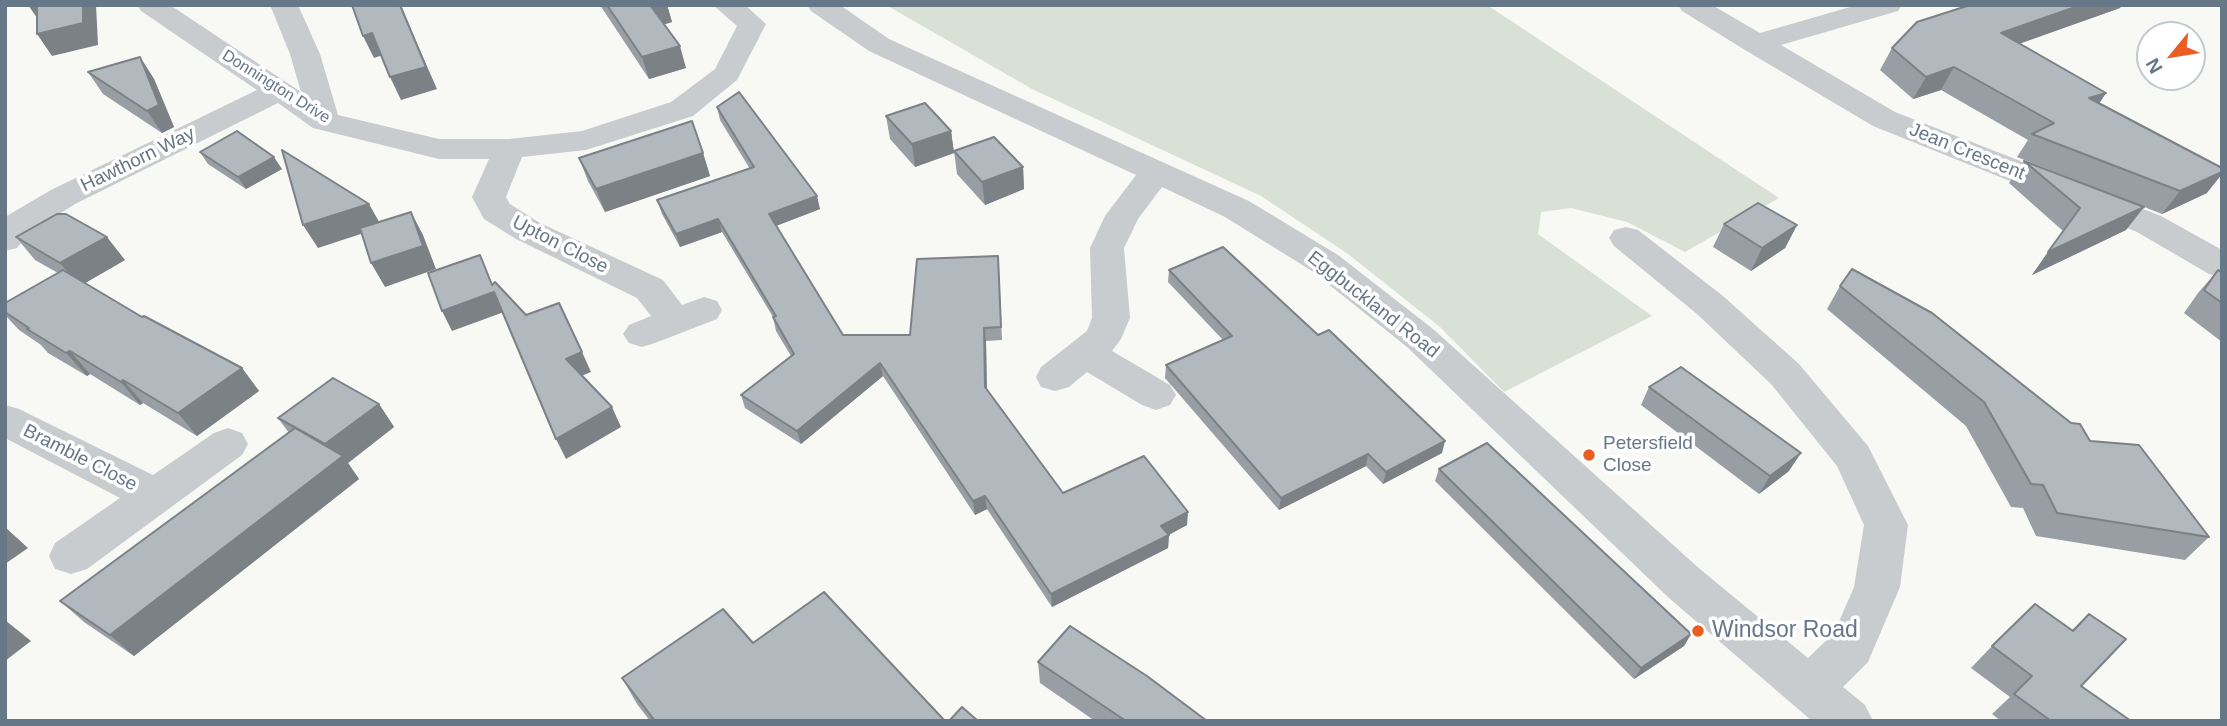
<!DOCTYPE html>
<style>
body{margin:0}
#map{position:relative;width:2227px;height:726px;overflow:hidden;background:#f8f8f5;font-family:Arial,sans-serif}
canvas{display:block}
.frame{position:absolute;inset:0;border:7px solid #678;pointer-events:none}
.north{position:absolute;left:2136px;top:21px;width:70px;height:70px;box-sizing:border-box;background:#fff;border:2px solid #c2c9cf;border-radius:50%;rotate:240deg;font-size:19px;font-weight:700;line-height:28px;text-align:center;color:#678}
.north::after{content:'';display:block;margin:auto;width:24px;height:32px;background:#eb5d22;clip-path:polygon(50% 0,100% 100%,50% 72%,0 100%)}
</style>
<div id="map">
<canvas width="2227" height="726"></canvas>
<div class="frame"></div>
<div class="north">N</div>
</div>
<script>
const ctx = document.querySelector('canvas').getContext('2d');
ctx.lineJoin = 'round';
function paint(path, color) {
  ctx.fillStyle = color;
  ctx.fill(path, 'evenodd');
}
function toPath(rows) {
  const path = new Path2D();
  for (const r of rows) {
    path.moveTo(r[0], r[1]);
    for (let i = 2; i < r.length; i += 2) path.lineTo(r[i], r[i + 1]);
  }
  return path;
}
function stroke(path, color, width, dash) {
  ctx.strokeStyle = color;
  ctx.lineWidth = width;
  ctx.lineCap = dash ? 'butt' : 'round';
  ctx.setLineDash(dash || []);
  ctx.stroke(path);
}
function drawText(font, color, halo, rows, align = 'center') {
  ctx.font = font + ' Arial,sans-serif';
  ctx.lineWidth = 7;
  ctx.setLineDash([]);
  ctx.textBaseline = 'middle';
  ctx.strokeStyle = halo;
  ctx.fillStyle = color;
  for (const [text, x, y, turn = 0] of rows) {
    ctx.save();
    ctx.translate(x, y);
    ctx.rotate((+turn || 0) * Math.PI / 180);
    ctx.textAlign = isNaN(turn) ? turn : align;
    if (halo) ctx.strokeText(text, 0, 0);
    ctx.fillText(text, 0, 0);
    ctx.restore();
  }
}
const green = toPath([
 [886,5,1487,5,1779,198,1685,252,1627,222,1571,208,1541,212,1538,234,1652,316,1504,392,1440,327,1348,254,1261,196,1032,89]
]);
const minor = toPath([
 [137,5,170,5,301,92,290,54,270,5,298,5,320,54,338,115,439,139,509,139,582,131,671,102,715,69,737,26,713,5,745,5,766,24,737,80,693,116,586,150,522,157,506,197,510,204,540,223,663,280,682,305,704,297,717,301,722,310,717,319,655,343,642,347,629,343,623,334,629,325,651,316,637,298,516,239,484,219,472,197,489,159,439,159,313,128,278,103,75,204,28,234,17,248,5,251,5,217,51,190,257,90,141,11,137,5],
 [807,5,840,5,889,39,1249,201,1338,255,1433,329,1701,570,1808,658,1834,633,1854,587,1864,525,1837,466,1771,384,1697,314,1614,246,1609,238,1614,230,1626,227,1638,230,1723,296,1799,364,1868,446,1908,525,1900,587,1868,662,1843,687,1865,705,1873,721,1812,721,1669,598,1407,347,1312,271,1225,217,1162,187,1138,219,1124,248,1130,318,1121,339,1112,351,1170,385,1176,395,1170,405,1156,410,1142,405,1087,372,1069,387,1055,391,1041,387,1036,377,1041,367,1087,331,1092,318,1090,248,1105,216,1136,175,869,51,811,11,807,5],
 [1678,5,1712,5,1760,33,1857,5,1902,5,1898,11,1781,45,1895,112,2161,216,2222,250,2222,278,2209,274,2137,232,1873,126,1745,50,1682,11,1678,5],
 [5,405,19,409,153,475,214,433,228,428,242,433,248,444,242,455,87,569,71,574,55,569,49,556,55,543,120,498,5,438,5,405]
]);
const wall = toPath([
 [600,5,667,5,672,22,664,24,686,68,649,79],
 [2120,8,2020,43,2106,93,2099,104,2207,193,2162,214,2017,157,2028,140,1941,90,1913,99,1880,70,1892,48],
 [140,57,154,79,174,127,162,133,103,94,88,72],
 [717,107,820,209,776,226,843,335,910,335,999,270,1002,340,986,341,987,389,1063,493,1187,525,1169,535,1168,548,1052,607,987,509,975,515,883,376,801,444,745,408,741,395,791,356,776,331,773,317,722,232,680,247,662,214,657,200,750,169,720,120],
 [886,116,951,131,954,153,915,167,890,139],
 [954,151,1023,167,1024,189,985,205,957,174],
 [200,152,282,169,246,189,208,164],
 [703,153,710,176,605,212,588,181,579,158],
 [2024,161,2144,207,2126,230,2032,275,2063,231,2009,183],
 [1724,224,1797,225,1785,248,1751,271,1713,247],
 [16,237,125,260,85,283,142,317,242,368,259,391,197,436,143,403,140,405,90,374,87,376,48,353,41,345,19,330,5,315,5,303,58,273,35,260],
 [1169,270,1442,453,1383,484,1366,466,1279,510,1165,378,1166,365,1223,340,1168,282],
 [2218,270,2222,272,2222,342,2184,313,2198,293],
 [1840,286,2090,441,2209,537,2185,560,2036,536,2023,508,2011,507,1966,426,1827,309],
 [1649,387,1789,471,1759,494,1641,405],
 [379,404,394,427,348,463,359,479,134,656,84,622,60,601,289,433,278,418],
 [1439,469,1691,634,1684,646,1634,679,1435,481],
 [2089,614,2081,686,2131,721,2001,721,1992,714,2010,697,1971,668,1992,646,2072,630],
 [753,643,945,721,650,721,637,704,622,678],
 [1038,662,1207,721,1095,721,1040,683]
]);
const shadedWall = toPath([
 [28,5,43,5,40,22],
 [83,5,96,5,98,45,52,56,37,34],
 [400,5,437,89,401,100,390,77],
 [650,5,667,5,672,22,656,27],
 [2081,5,2122,5,2120,8,1988,55,2001,33],
 [372,33,383,55,374,58,363,36],
 [680,46,686,68,649,79,642,57],
 [140,57,154,79,174,127,162,133,147,111],
 [1954,67,1941,90,1913,99,1926,77],
 [2106,93,2091,115,2089,98],
 [951,131,954,153,915,167,912,144],
 [703,153,710,176,605,212,596,189],
 [274,157,282,169,246,189,238,177],
 [1023,167,1024,189,985,205,982,182],
 [2222,172,2222,174,2207,193,2162,214,2180,191],
 [817,196,820,209,773,227,769,214],
 [369,204,382,227,318,248,303,225],
 [2144,207,2126,230,2032,275,2048,252],
 [411,212,423,235,436,269,385,287,371,263],
 [718,219,722,232,680,247,676,234],
 [1797,225,1785,248,1751,271,1762,248],
 [107,237,125,260,80,286,60,263],
 [494,292,504,312,452,331,442,311],
 [984,328,986,341,987,401,985,387],
 [70,351,90,374,87,376,66,353],
 [582,352,591,372,576,378,566,359],
 [880,363,883,376,801,444,797,431],
 [242,368,259,391,197,436,178,413],
 [123,380,143,403,140,405,121,382],
 [379,404,394,427,348,463,359,479,134,656,110,635,337,461,325,444],
 [612,407,621,427,566,459,556,439],
 [1445,441,1442,453,1383,484,1386,472],
 [1801,453,1789,471,1759,494,1770,476],
 [1368,454,1366,466,1279,510,1281,498],
 [985,496,987,509,975,515,973,501],
 [1188,512,1187,525,1160,539,1161,526],
 [5,527,28,548,5,564],
 [1169,535,1168,548,1052,607,1051,594],
 [5,620,31,641,5,661],
 [1691,634,1684,646,1634,679,1641,668]
]);
const building = toPath([
 [37,5,83,5,83,23,37,34,37,5],
 [352,5,400,5,426,67,390,77,372,33,363,36,352,5],
 [607,5,650,5,680,46,642,57,607,5],
 [1970,5,2081,5,2001,33,2106,93,2089,98,2222,168,2222,172,2180,191,2032,134,2054,123,1954,67,1926,77,1892,48,1917,22,1970,5],
 [140,57,159,105,147,111,88,72,140,57],
 [739,92,817,196,769,214,843,335,910,335,917,259,998,256,1001,327,984,328,985,387,1063,493,1144,456,1188,512,1161,526,1169,535,1051,594,985,496,973,501,880,363,797,431,741,395,794,354,773,317,776,316,718,219,676,234,657,200,754,167,717,107,739,92],
 [925,103,951,131,912,144,886,116,925,103],
 [692,121,703,153,596,189,579,158,692,121],
 [237,131,274,157,238,177,200,152,237,131],
 [994,137,1023,167,982,182,954,151,994,137],
 [282,150,369,204,303,225,282,150],
 [2024,161,2144,207,2048,252,2080,208,2024,161],
 [1758,203,1797,225,1762,248,1724,224,1758,203],
 [411,212,423,246,371,263,360,228,411,212],
 [57,214,66,214,107,237,60,263,16,237,57,214],
 [1223,247,1318,335,1329,330,1445,441,1386,472,1368,454,1281,498,1166,365,1232,336,1169,270,1223,247],
 [480,255,492,285,495,282,526,315,559,303,582,352,566,359,612,407,556,439,494,292,442,311,428,273,480,255],
 [1852,269,1932,313,2071,423,2080,424,2090,441,2139,445,2209,537,2057,513,2043,485,2031,484,1984,402,1840,286,1852,269],
 [63,270,142,317,144,316,242,368,178,413,123,380,121,382,70,351,66,353,27,329,29,328,5,312,5,303,63,270],
 [2218,270,2222,272,2222,303,2204,290,2218,270],
 [1681,367,1801,453,1770,476,1649,387,1681,367],
 [333,378,379,404,325,444,278,418,333,378],
 [295,428,343,456,110,635,60,601,295,428],
 [1487,443,1691,634,1641,668,1439,469,1487,443],
 [824,592,945,721,655,721,622,678,723,609,753,643,824,592],
 [2035,604,2073,631,2089,614,2126,639,2081,686,2131,721,2051,721,2014,694,2032,676,1992,646,2035,604],
 [1070,626,1147,676,1207,721,1126,721,1038,662,1070,626],
 [962,707,978,721,949,721,962,707]
]);
const markers = [
 [1589,455,7,"#eb5d22"],
 [1698,631,7,"#eb5d22"]
];
const farStreetnames = [
 ["Donnington Drive",276,87,32]
];
const streetNames = [
 ["Jean Crescent",1967,152,22],
 ["Hawthorn Way",138,160,-26],
 ["Upton Close",560,245,27],
 ["Eggbuckland Road",1373,305,38],
 ["Bramble Close",80,458,27]
];
const poiNames = [
 ["Petersfield",1603,444],
 ["Close",1603,466]
];
const nearPoinames = [
 ["Windsor Road",1712,631]
];
paint(green, '#d9e1d6');
paint(minor, '#c8cccf');
paint(wall, '#989ea3');
paint(shadedWall, '#7c8185');
paint(building, '#b1b8be');
stroke(building, '#7c8185', 2);
for (const [x, y, r, color] of markers) {
  const dot = new Path2D();
  dot.arc(x, y, r, 0, 2 * Math.PI);
  ctx.fillStyle = color;
  ctx.fill(dot);
  stroke(dot, '#fff', 2.5);
}
drawText('16px', '#678', '#fff', farStreetnames);
drawText('19px', '#678', '#fff', streetNames);
drawText('19px', '#678', '#fff', poiNames, 'left');
drawText('23px', '#678', '#fff', nearPoinames, 'left');
</script>
